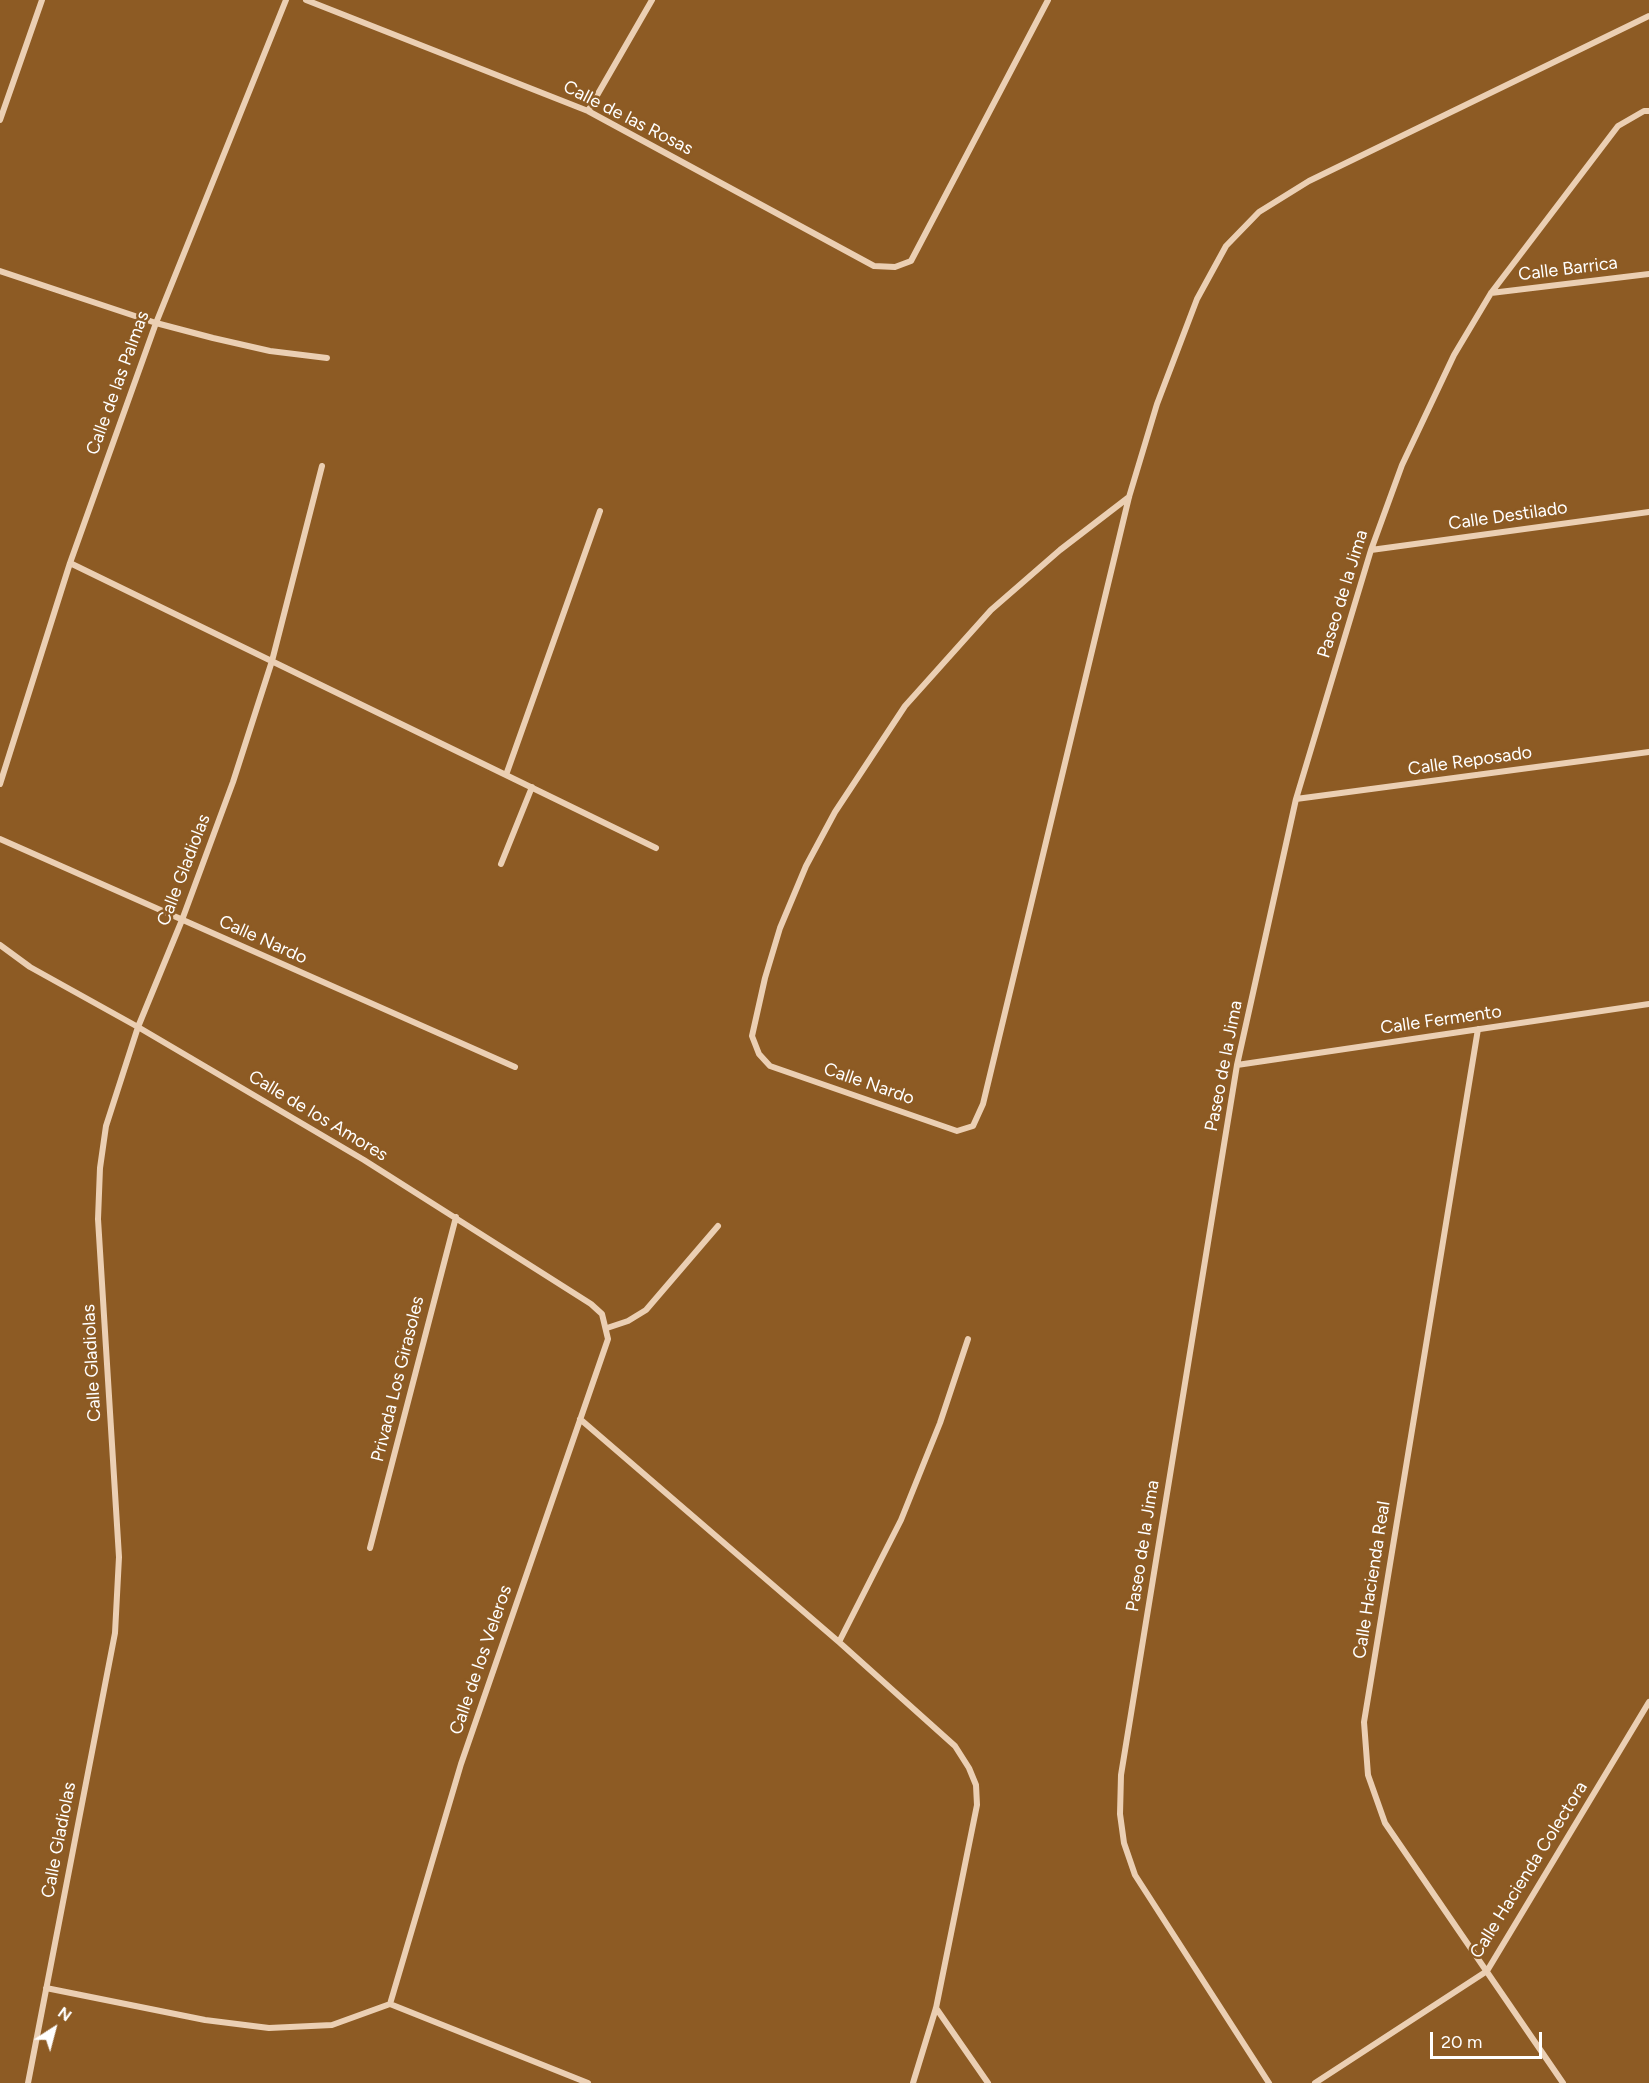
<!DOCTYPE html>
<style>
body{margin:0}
#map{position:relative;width:1649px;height:2083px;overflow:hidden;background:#8d5b24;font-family:Figtree,sans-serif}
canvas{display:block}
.north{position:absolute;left:24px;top:1999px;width:60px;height:60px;-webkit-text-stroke:4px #8d5b24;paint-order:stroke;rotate:36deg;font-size:16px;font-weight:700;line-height:24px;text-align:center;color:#fff}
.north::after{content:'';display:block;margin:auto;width:21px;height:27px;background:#fff;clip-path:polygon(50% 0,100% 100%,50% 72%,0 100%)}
.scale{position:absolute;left:1430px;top:2032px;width:112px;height:27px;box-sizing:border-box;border:3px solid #fff;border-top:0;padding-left:8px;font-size:18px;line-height:21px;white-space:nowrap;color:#fff;-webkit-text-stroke:4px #8d5b24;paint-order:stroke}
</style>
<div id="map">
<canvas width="1649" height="2083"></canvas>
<div class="north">N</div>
<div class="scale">20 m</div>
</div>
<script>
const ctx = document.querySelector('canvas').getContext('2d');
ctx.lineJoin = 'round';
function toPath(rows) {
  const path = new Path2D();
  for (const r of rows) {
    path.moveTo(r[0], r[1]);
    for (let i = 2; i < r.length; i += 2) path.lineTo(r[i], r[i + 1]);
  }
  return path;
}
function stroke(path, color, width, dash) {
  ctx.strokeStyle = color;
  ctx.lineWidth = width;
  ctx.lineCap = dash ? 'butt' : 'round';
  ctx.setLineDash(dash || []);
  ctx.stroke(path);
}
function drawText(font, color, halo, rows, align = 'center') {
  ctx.font = font + ' Figtree,sans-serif';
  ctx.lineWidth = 5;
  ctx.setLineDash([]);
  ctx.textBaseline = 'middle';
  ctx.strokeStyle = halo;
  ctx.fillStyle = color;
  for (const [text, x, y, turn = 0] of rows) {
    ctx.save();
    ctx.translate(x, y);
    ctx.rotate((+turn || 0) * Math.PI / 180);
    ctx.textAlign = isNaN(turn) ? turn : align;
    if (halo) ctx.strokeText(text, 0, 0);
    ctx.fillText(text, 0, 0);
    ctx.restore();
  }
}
const minor = toPath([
 [306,0,588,111,874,266,895,267,911,261,1048,0],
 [588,111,652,0],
 [0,120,42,0],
 [0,271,156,323,213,338,270,351,327,358],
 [1491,293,1649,274],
 [1129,497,1060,550,991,610,905,706,835,812,806,866,780,928,765,978,752,1036,759,1054,770,1066,957,1131,973,1126,983,1104,1129,497,1157,404,1197,299,1226,246,1259,212,1309,181,1649,16],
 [1371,550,1649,512],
 [70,563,656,848],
 [506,775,600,511],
 [0,784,70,563,156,323,286,0],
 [1296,799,1649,752],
 [0,839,515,1067],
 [501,864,532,787],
 [0,945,30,967,138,1027,364,1160,591,1304,602,1314,608,1339,461,1764,390,2004],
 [1478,1029,1364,1722,1368,1775,1385,1823,1563,2083],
 [1237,1065,1649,1004],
 [607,1328,628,1321,646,1310,718,1226],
 [580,1419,839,1642,955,1746,969,1768,976,1785,977,1805,936,2008,913,2083],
 [370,1548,456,1217],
 [839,1642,901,1520,940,1423,968,1339],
 [46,1988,205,2020,269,2028,332,2025,390,2004,588,2083],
 [936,2008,988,2083],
 [28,2083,115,1633,119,1557,98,1219,100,1168,106,1126,138,1027,182,920,233,782,272,661,322,466],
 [1269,2083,1135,1875,1124,1843,1120,1814,1121,1775,1237,1065,1296,799,1371,550,1402,465,1454,355,1491,293,1618,126,1644,111,1649,111],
 [1315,2083,1487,1971,1649,1702]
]);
const streetNames = [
 ["Calle de las Rosas",628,118,27],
 ["Calle Barrica",1568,269,-7],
 ["Calle de las Palmas",118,383,-70],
 ["Calle Destilado",1508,516,-8],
 ["Paseo de la Jima",1343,594,-73],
 ["Calle Reposado",1470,761,-8],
 ["Calle Gladiolas",184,870,-69],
 ["Calle Nardo",263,940,24],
 ["Calle Fermento",1441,1020,-8],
 ["Paseo de la Jima",1224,1066,-79],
 ["Calle Nardo",869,1084,19],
 ["Calle de los Amores",318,1116,31],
 ["Calle Gladiolas",92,1363,-93],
 ["Privada Los Girasoles",398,1379,-76],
 ["Paseo de la Jima",1143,1546,-81],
 ["Calle Hacienda Real",1372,1580,-81],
 ["Calle de los Veleros",481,1660,-71],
 ["Calle Gladiolas",59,1840,-79],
 ["Calle Hacienda Colectora",1529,1870,-58]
];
stroke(minor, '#ebcfb3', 6);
drawText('18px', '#fff', '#8d5b24', streetNames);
</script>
